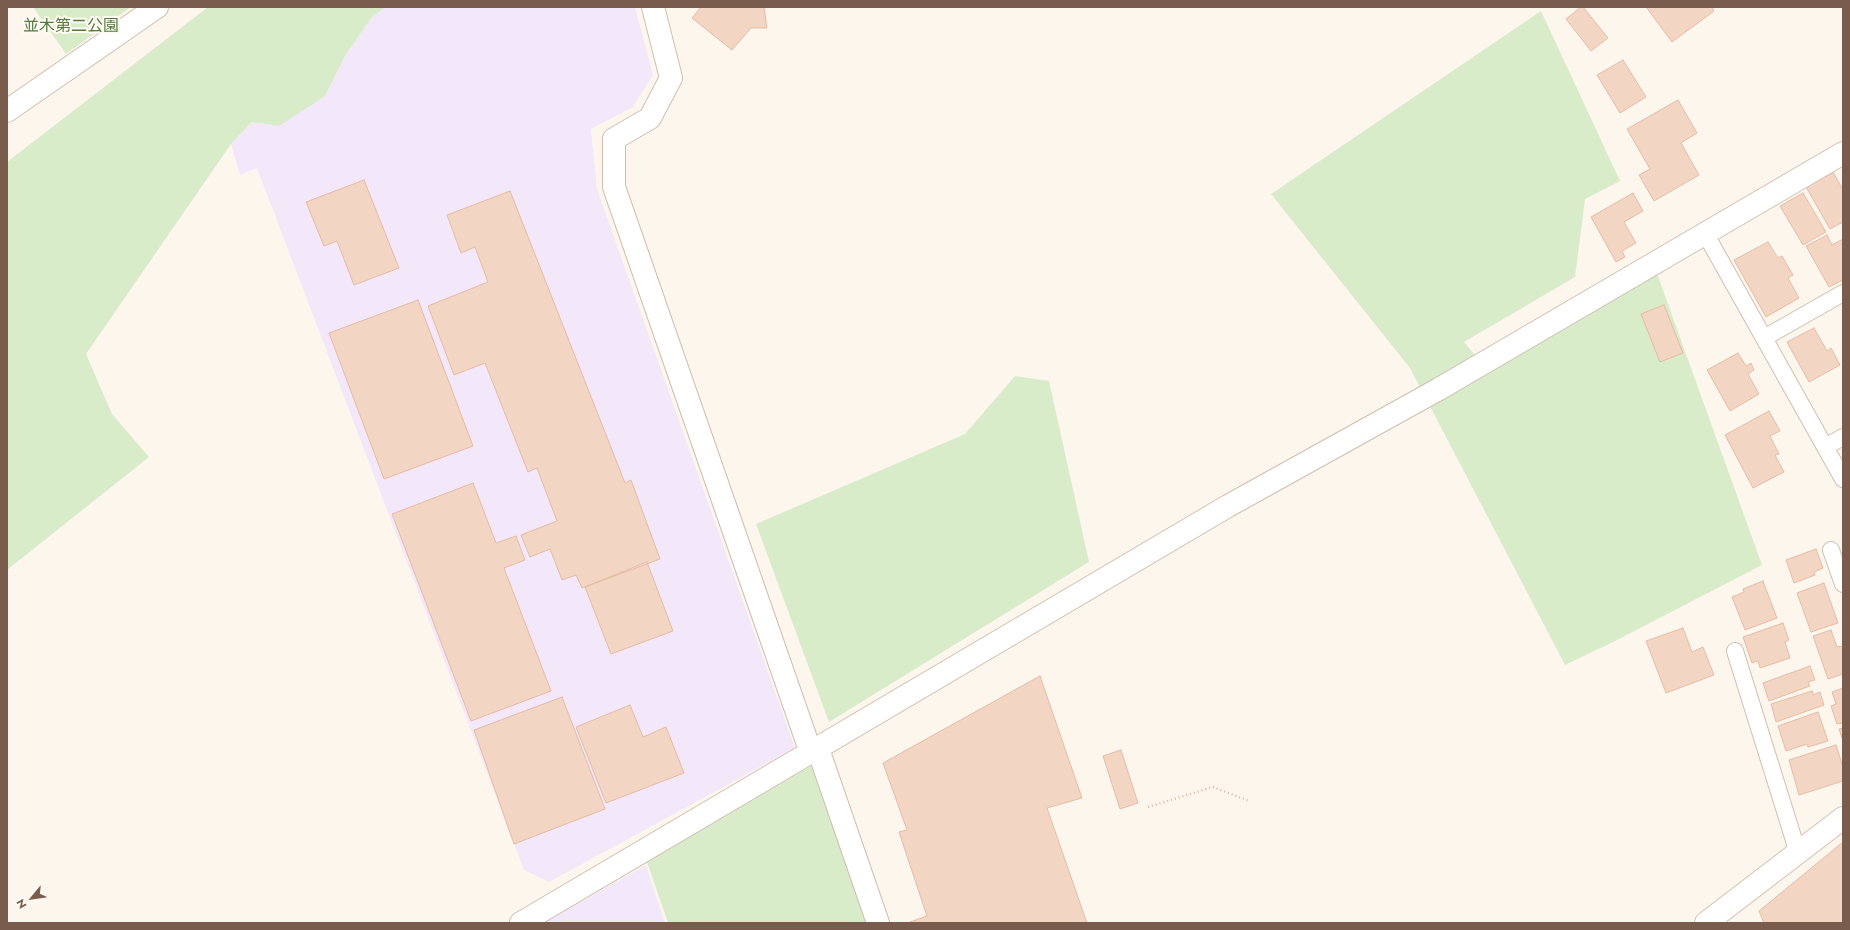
<!DOCTYPE html>
<meta charset="utf-8">
<style>
body{margin:0}
#map{position:relative;width:1850px;height:930px;overflow:hidden;background:#fdf6ec;font-family:Jost,sans-serif}
canvas{display:block}
.frame{position:absolute;inset:0;border:8px solid #7a5c4d;pointer-events:none}
.north{position:absolute;left:12px;top:878px;width:40px;height:40px;-webkit-text-stroke:3px #fffaf3;paint-order:stroke;rotate:241deg;font-size:11px;font-weight:700;line-height:16px;text-align:center;color:#7a5c4d}
.north::after{content:'';display:block;margin:auto;width:14px;height:18px;background:#7a5c4d;clip-path:polygon(50% 0,100% 100%,50% 72%,0 100%)}
</style>
<div id="map">
<canvas width="1850" height="930"></canvas>
<div class="frame"></div>
<div class="north">N</div>
</div>
<script>
const ctx = document.querySelector('canvas').getContext('2d');
ctx.lineJoin = 'round';
function paint(path, color) {
  ctx.fillStyle = color;
  ctx.fill(path, 'evenodd');
}
function toPath(rows) {
  const path = new Path2D();
  for (const r of rows) {
    path.moveTo(r[0], r[1]);
    for (let i = 2; i < r.length; i += 2) path.lineTo(r[i], r[i + 1]);
  }
  return path;
}
function stroke(path, color, width, dash) {
  ctx.strokeStyle = color;
  ctx.lineWidth = width;
  ctx.lineCap = dash ? 'butt' : 'round';
  ctx.setLineDash(dash || []);
  ctx.stroke(path);
}
function drawText(font, color, halo, rows, align = 'center') {
  ctx.font = font + ' Jost,"Noto Sans JP",sans-serif';
  ctx.lineWidth = 4;
  ctx.setLineDash([]);
  ctx.textBaseline = 'middle';
  ctx.strokeStyle = halo;
  ctx.fillStyle = color;
  for (const [text, x, y, turn = 0] of rows) {
    ctx.save();
    ctx.translate(x, y);
    ctx.rotate((+turn || 0) * Math.PI / 180);
    ctx.textAlign = isNaN(turn) ? turn : align;
    if (halo) ctx.strokeText(text, 0, 0);
    ctx.fillText(text, 0, 0);
    ctx.restore();
  }
}
const education = toPath([
 [386,7,635,7,653,75,633,107,591,129,597,189,795,748,549,882,524,870,257,168,240,175,231,144,253,122,279,125,325,96,345,56,372,17],
 [646,865,665,923,544,923]
]);
const green = toPath([
 [33,7,131,7,66,54],
 [208,7,386,7,372,17,345,56,325,96,279,126,252,122,231,144,86,354,112,414,149,457,7,570,7,162],
 [1541,11,1620,181,1585,199,1575,277,1464,342,1484,366,1655,268,1762,565,1613,642,1565,665,1410,368,1271,194],
 [1015,376,1049,381,1089,562,829,722,756,524,965,434],
 [813,765,868,923,668,923,647,862]
]);
const building = toPath([
 [701,7,764,7,767,28,751,28,732,50,692,18,701,7],
 [1581,7,1583,7,1608,38,1591,51,1566,19,1581,7],
 [1646,7,1712,7,1714,11,1672,42,1646,7],
 [1623,60,1646,97,1620,113,1597,75,1623,60],
 [1678,100,1697,133,1681,143,1699,175,1654,201,1639,175,1650,169,1627,129,1678,100],
 [1833,172,1843,190,1843,222,1830,229,1806,187,1833,172],
 [364,180,399,268,354,285,337,241,324,246,306,202,364,180],
 [510,191,625,483,631,480,660,559,582,588,576,575,562,580,550,549,530,557,521,535,557,521,537,468,528,472,485,363,454,375,428,306,488,282,475,247,461,253,447,215,510,191],
 [1633,193,1643,211,1624,222,1636,243,1622,251,1625,257,1616,262,1591,217,1633,193],
 [1803,193,1826,232,1803,245,1780,206,1803,193],
 [1827,235,1832,245,1843,239,1843,280,1829,287,1806,246,1827,235],
 [1768,242,1778,258,1782,256,1793,275,1788,278,1799,298,1766,317,1734,260,1768,242],
 [418,300,473,446,384,479,329,333,418,300],
 [1664,305,1683,353,1660,362,1641,314,1664,305],
 [1814,328,1827,351,1831,348,1840,365,1809,382,1787,342,1814,328],
 [1738,353,1746,366,1751,363,1754,370,1748,374,1759,394,1730,411,1707,370,1738,353],
 [1769,411,1780,431,1770,436,1779,454,1775,455,1784,472,1753,488,1725,435,1769,411],
 [473,483,496,543,516,536,525,560,504,568,551,691,471,721,392,514,473,483],
 [1816,549,1823,568,1814,572,1815,575,1794,583,1786,560,1816,549],
 [647,562,673,631,611,654,585,587,647,562],
 [1763,581,1777,618,1745,630,1732,597,1744,592,1743,589,1763,581],
 [1824,583,1838,623,1811,632,1797,593,1824,583],
 [1783,623,1789,640,1785,642,1790,658,1760,668,1758,661,1752,663,1743,637,1783,623],
 [1683,628,1692,652,1703,647,1714,675,1666,693,1646,641,1683,628],
 [1831,630,1837,647,1843,646,1843,674,1828,679,1813,636,1831,630],
 [1810,666,1815,680,1808,682,1810,686,1769,701,1763,683,1810,666],
 [1040,676,1082,798,1047,808,1087,923,907,923,927,916,899,832,907,830,883,763,1040,676],
 [1843,688,1843,723,1837,724,1831,706,1836,704,1832,692,1843,688],
 [1812,691,1813,695,1820,692,1824,705,1776,722,1771,704,1812,691],
 [562,697,605,809,514,844,474,730,562,697],
 [630,705,643,737,666,727,684,773,606,803,576,727,630,705],
 [1818,712,1828,741,1808,747,1807,744,1786,751,1778,726,1818,712],
 [1843,728,1843,741,1839,729,1843,728],
 [1836,745,1843,767,1843,781,1799,795,1789,760,1836,745],
 [1121,750,1138,803,1120,809,1103,756,1121,750],
 [1843,842,1843,923,1764,923,1759,911,1843,842]
]);
const path = toPath([
 [1148,807,1213,787,1249,801]
]);
const lane = toPath([
 [1705,233,1843,479],
 [1764,338,1843,293],
 [1825,447,1843,437],
 [1831,550,1843,584],
 [1735,651,1798,853]
]);
const street = toPath([
 [653,7,671,78,650,118,614,139,614,187,811,753],
 [7,111,157,7],
 [818,749,878,923],
 [521,923,1228,506,1439,389,1843,153]
]);
const secondary = toPath([
 [1706,923,1843,818]
]);
const parkNames = [
 ["並木第二公園",71,27]
];
paint(education, '#f3e8fa');
paint(green, '#d8ecc9');
paint(building, '#f3d5c3');
stroke(building, '#e6bba3', 1);
stroke(lane, '#d1beb0', 18);
stroke(street, '#d1beb0', 24);
stroke(secondary, '#d6c0b0', 24);
stroke(path, '#d9b8a5', 2.5, [1, 3]);
stroke(lane, '#fff', 16);
stroke(street, '#fff', 22);
stroke(secondary, '#fff', 22);
drawText('16px', '#537a41', '#fffaf3', parkNames);
</script>
